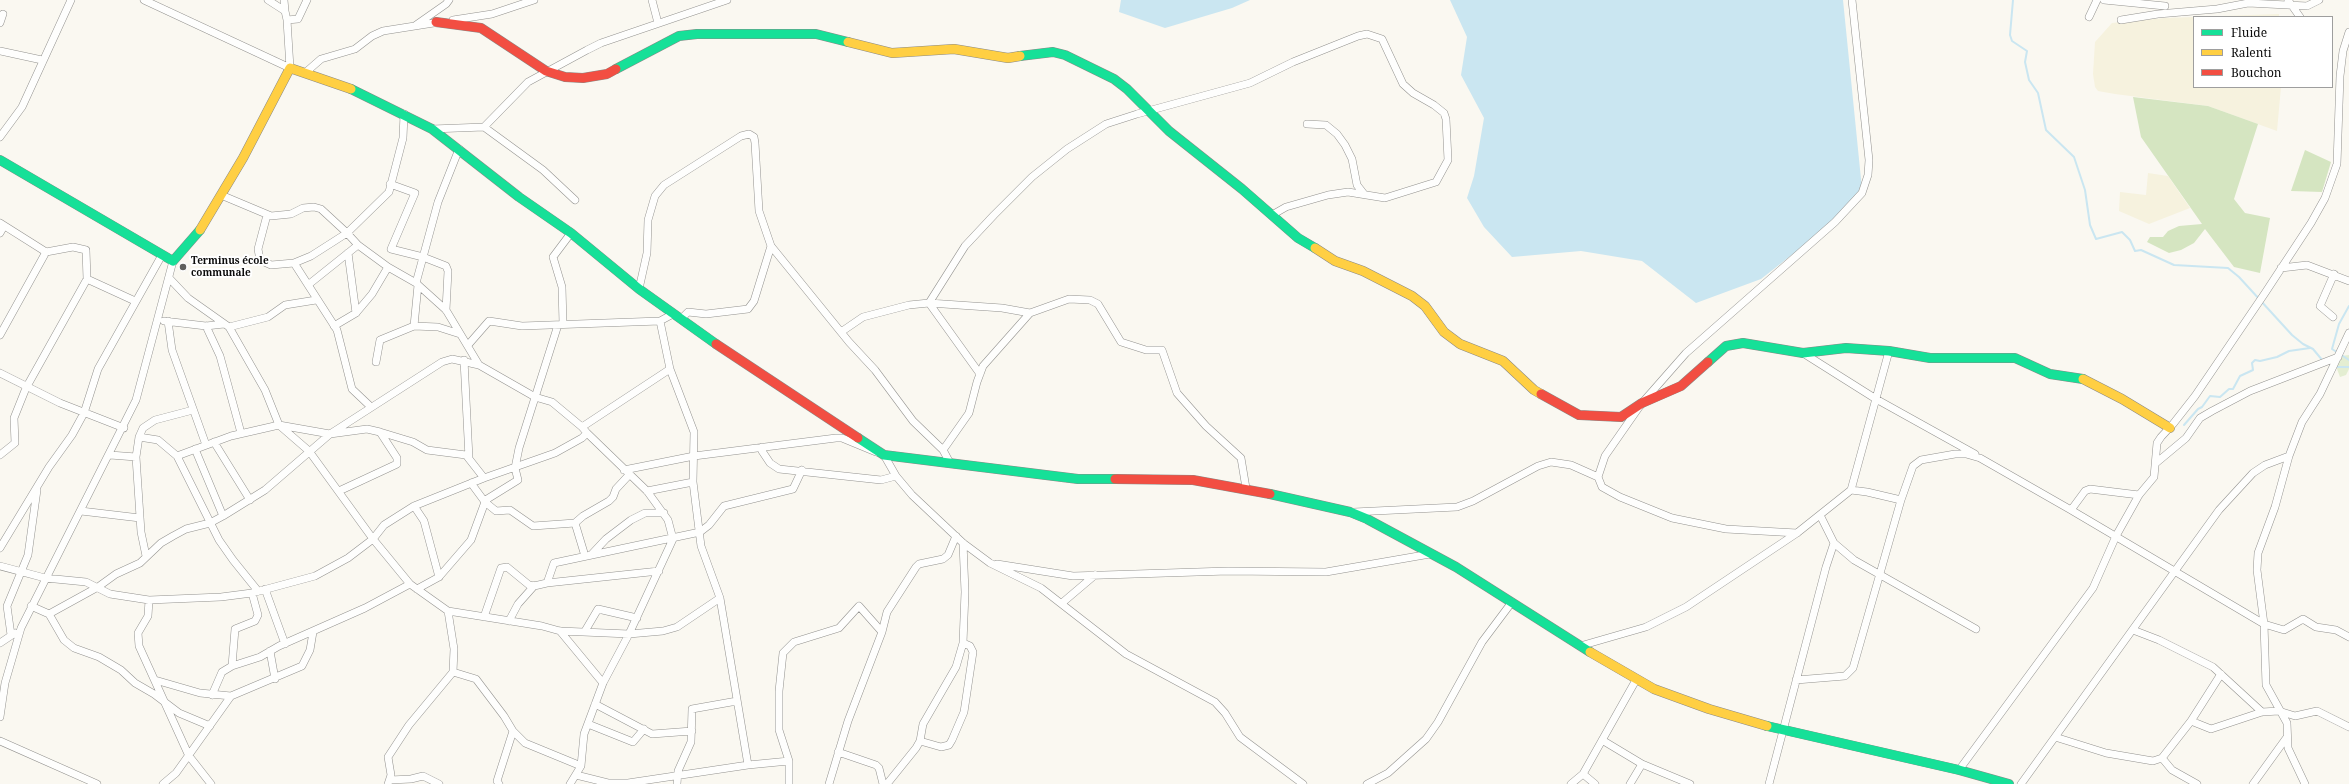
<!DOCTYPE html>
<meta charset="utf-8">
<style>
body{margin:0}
#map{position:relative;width:2349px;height:784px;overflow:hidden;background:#faf8f1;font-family:"Noto Serif",serif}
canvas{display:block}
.legend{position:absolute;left:2193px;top:16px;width:140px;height:72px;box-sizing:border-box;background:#fff;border:1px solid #9e9e9e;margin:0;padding:5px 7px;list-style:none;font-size:12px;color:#0c0c0c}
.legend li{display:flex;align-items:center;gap:8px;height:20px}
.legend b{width:20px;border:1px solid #9e9e9e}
</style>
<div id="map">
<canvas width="2349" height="784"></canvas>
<ul class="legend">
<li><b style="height:5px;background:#16e098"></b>Fluide</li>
<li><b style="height:5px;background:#ffcf43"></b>Ralenti</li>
<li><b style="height:5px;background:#f24e42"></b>Bouchon</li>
</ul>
</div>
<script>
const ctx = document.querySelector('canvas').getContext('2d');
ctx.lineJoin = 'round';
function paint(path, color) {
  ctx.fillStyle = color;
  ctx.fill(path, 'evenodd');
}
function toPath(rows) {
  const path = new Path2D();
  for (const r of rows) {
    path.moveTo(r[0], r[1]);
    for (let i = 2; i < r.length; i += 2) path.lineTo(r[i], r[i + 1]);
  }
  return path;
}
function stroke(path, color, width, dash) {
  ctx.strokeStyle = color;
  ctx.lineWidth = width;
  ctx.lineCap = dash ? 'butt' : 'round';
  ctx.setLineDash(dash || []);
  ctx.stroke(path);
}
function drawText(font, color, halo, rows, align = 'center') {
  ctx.font = font + ' "Noto Serif",serif';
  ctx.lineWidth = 4;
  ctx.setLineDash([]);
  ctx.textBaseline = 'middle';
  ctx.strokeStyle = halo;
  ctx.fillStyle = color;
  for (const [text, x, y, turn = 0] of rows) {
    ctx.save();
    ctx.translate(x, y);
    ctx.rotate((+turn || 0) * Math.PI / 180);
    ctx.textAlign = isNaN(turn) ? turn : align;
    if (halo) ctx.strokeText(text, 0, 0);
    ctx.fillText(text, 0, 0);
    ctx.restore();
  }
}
const farmland = toPath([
 [2279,14,2279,17,2194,17,2194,87,2281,87,2277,131,2208,106,2115,94,2098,91,2095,87,2093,74,2095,42,2112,23,2165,18],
 [2148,173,2168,176,2190,208,2149,224,2119,211,2120,192,2146,195]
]);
const green = toPath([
 [2349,355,2349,369,2346,375,2340,377,2337,369,2338,363,2341,356]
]);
const forest = toPath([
 [2133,97,2208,106,2258,124,2234,199,2245,213,2270,218,2260,273,2234,267,2205,229,2194,243,2181,250,2169,253,2147,242,2150,237,2163,237,2168,231,2179,226,2202,224,2141,137],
 [2305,150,2331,162,2322,192,2291,191]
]);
const water = toPath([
 [1121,0,1250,0,1232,8,1165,28,1119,12],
 [1450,0,1843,0,1862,189,1821,232,1761,279,1696,303,1642,261,1581,251,1512,257,1484,227,1467,198,1474,176,1484,118,1461,75,1467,37]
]);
const stream = toPath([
 [2013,0,2010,35,2012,41,2027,51,2025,62,2029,80,2038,93,2046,130,2074,157,2085,190,2090,225,2096,239,2122,232,2130,240,2135,251,2141,250,2174,265,2228,268,2239,277,2292,335,2303,344,2313,349,2323,361],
 [2349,306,2339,324,2332,349,2349,360],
 [2335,367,2349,367],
 [2184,425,2198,409,2202,407,2210,396,2220,397,2229,389,2233,389,2240,376,2253,370,2252,363,2255,360,2260,361,2277,357,2289,351,2310,348]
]);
const street = toPath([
 [144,0,290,68,287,20,285,11,268,0],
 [284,0,285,11],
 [652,0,658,23],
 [2104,0,2165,6],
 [2288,0,2300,17],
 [2089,17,2097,0],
 [287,20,298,19,307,0],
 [453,20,492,14,534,0],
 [2121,20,2158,14,2217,9,2248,3,2307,6,2319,0],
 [0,23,3,14],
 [416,25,446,4,449,0],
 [0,51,42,60],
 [305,73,321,59,355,49,372,36,383,31,440,22],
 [1307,124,1326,125,1337,134,1345,145,1352,159,1357,185,1364,194],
 [484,127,543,170,575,200],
 [432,129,484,127,528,82,587,50,601,43,727,0],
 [0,137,22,107,71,0],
 [459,149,438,202,416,283,446,310,479,365],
 [390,184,415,193,391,249,423,257,446,266,448,271,446,310],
 [221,195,271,216,291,214,303,208,314,207,321,209,347,233,389,192,403,138,404,114],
 [267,215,258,249,260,260,271,265,294,263],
 [0,223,46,252],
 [0,233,4,226],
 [358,245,388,267,416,283],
 [348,253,356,313],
 [2281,268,2307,265,2349,281],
 [170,279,188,298,229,327,265,390,279,425,309,451,373,539,410,584,448,611,542,626,560,631,629,634,663,631,677,627,720,598,748,765],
 [308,285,358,245,347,233,311,256,294,263,337,330,352,389,371,407],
 [639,289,647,253,648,220,655,196,664,185,741,136,749,134,754,137,755,143,759,211,771,246,849,342,875,370,913,421,943,450,950,463],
 [929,303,965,246,994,215,1032,177,1067,149,1106,124,1137,114,1250,83,1293,62,1358,36,1367,34,1382,39,1403,84,1413,93,1434,105,1444,113,1446,119,1448,160,1436,182,1385,198,1348,192,1328,195,1286,207,1272,215],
 [929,303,980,374],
 [2333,317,2320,306,2334,274],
 [681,319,688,312,706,314,748,309,754,301,771,246],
 [164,321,206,326,224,324],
 [168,321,172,350,206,445],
 [563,324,562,287,553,257,571,233],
 [206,326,220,356,241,433],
 [334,326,356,313,372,294,388,267],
 [414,326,418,285],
 [229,327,268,317,285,305,316,300],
 [841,332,863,317,909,305,929,303,1002,308,1030,313],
 [0,335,46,252,73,247,86,250,87,279],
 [468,345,489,321,522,326,660,321],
 [1803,353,1876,399,1975,454],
 [464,360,469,458],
 [376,362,380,340,414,326,438,327,460,334],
 [670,369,694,432,693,482,701,546,720,598],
 [0,373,60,403,124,428],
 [380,432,413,442,427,450,466,455,484,478],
 [139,437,143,428,155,420,193,410],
 [214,442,250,500],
 [762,447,762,451,770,463,779,469,881,480,896,476],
 [943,450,969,413,977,382,983,366,1030,313,1069,299,1090,300,1098,304,1121,342,1146,350,1162,350,1177,393,1206,426,1241,458,1246,488],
 [0,455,15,443,14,418,26,388,87,279,135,301],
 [110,455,136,457],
 [884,455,896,476,912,495,963,543,990,563,1041,588,1126,654,1215,702,1225,713,1240,737,1303,784],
 [177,456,231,436,279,425,330,434,367,429,380,432,397,458,397,464,339,491],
 [2289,456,2275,507,2258,553,2257,570,2264,624,2266,685,2287,723,2288,748,2305,784],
 [2156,463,2186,438,2200,418,2212,411,2250,391,2338,357],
 [624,470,694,456,836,438,842,438,876,452],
 [1851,490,1889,351],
 [647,491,693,482],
 [484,501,518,480,515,468,519,448,558,325],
 [485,502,496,511,510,510,533,526,575,523,585,556],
 [414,506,424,521,439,577],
 [2071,510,2264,624,2284,630,2303,619,2316,627,2336,630,2349,637],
 [81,511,140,518],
 [1354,512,1457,507,1473,501,1538,466,1551,462,1571,465,1598,477],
 [1820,515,1834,543,1854,560,1976,629],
 [223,516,265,490,330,434,442,362,452,359,479,365,535,397,552,402,582,427],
 [575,523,583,516,609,501,613,497,616,489,629,475],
 [1797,533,1726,529,1672,518,1620,497,1602,487,1598,477,1605,456,1642,403,1686,353,1835,222,1862,193,1868,175,1869,160,1852,0],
 [0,548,49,467,72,435,84,413,98,369,162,255],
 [591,555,606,539,631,520,645,513,664,513],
 [146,556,141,532,136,457,139,437,158,440,177,456,219,540,233,560,258,591],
 [997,564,1073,576,1228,571,1326,572,1430,554],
 [0,566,45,578,86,582,110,594,149,600,221,597,252,593,315,576,348,558,373,539,384,525,414,506,484,478,555,453,582,438,587,433,582,427,670,369,660,321,673,314],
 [547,583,659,571],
 [265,589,285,644],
 [417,589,439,577,471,540,485,502,471,483],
 [149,600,148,616,138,633,139,646,189,756,211,784],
 [1062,603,1095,575],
 [31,606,49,614,64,640,74,648,99,657,121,670,135,683,154,694,179,713,210,726],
 [448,611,454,649,453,672,476,679,504,716,513,731,497,781,499,784],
 [49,614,98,587,116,574,140,563,161,543,173,536,186,529,210,523,223,516,195,449],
 [484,617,501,568,507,567,529,585,534,586,547,583,554,563,700,532,709,525,724,506,793,489,802,470],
 [509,621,518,604,534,586],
 [2133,630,2159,640,2213,667,2262,712],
 [560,631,603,683],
 [585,631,598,609,637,618],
 [882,632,887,612,916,567,919,564,943,559,948,555,956,536],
 [11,635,7,606,28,555,37,490],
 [0,643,15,633],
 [1580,646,1646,627,1686,607,1797,533,1851,490,1867,492,1901,500,1913,466,1921,460,1955,454,1966,454,1980,458,2071,510,2085,491,2090,489,2139,495],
 [270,651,275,679],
 [232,666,235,629,255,621,258,615,252,593],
 [155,680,200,693,231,696],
 [1796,680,1845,676,1853,668,1901,500],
 [212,695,222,672,232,666,260,657,279,646,365,608,410,584],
 [595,704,652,734,692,731],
 [0,717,5,683,21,628,136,400,173,261],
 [2191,721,2221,674],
 [588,724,633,742,644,729],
 [513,731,525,743,581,766],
 [2055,737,2106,753,2153,761,2162,758,2191,721,2211,729,2262,712,2279,711,2295,716,2317,711,2349,727],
 [1602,740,1642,764,1690,784],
 [0,741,97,784],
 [920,741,941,747,949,745,952,740,964,712,973,652,970,646,963,643],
 [838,752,876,765,879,768,883,784],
 [2162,758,2172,770,2197,784],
 [1959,770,2093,588,2116,536,2139,495,2154,477,2157,443,2161,437,2173,424,2195,396,2265,293,2311,223,2325,198,2337,164,2340,76,2343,51,2349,32],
 [1583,774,1595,784],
 [576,775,608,783,628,783,748,765,789,761],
 [390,780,411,779,423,776,439,784],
 [163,784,176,773,231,696,302,666,310,650,313,632],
 [388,784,391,775,388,757,409,725,453,672],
 [570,784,581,766,584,734,603,683,629,634,673,539,668,520,647,491,587,433],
 [677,784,678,771,691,742,692,709,737,701],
 [789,784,789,761,779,730,779,691,783,653,794,642,839,628,859,606,882,632,848,721,829,784],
 [887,784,916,748,920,741,923,724,956,667,963,643,965,592,963,543],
 [1367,784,1388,773,1426,739,1438,722,1482,642,1512,602],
 [1571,784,1583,774,1636,680],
 [1630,784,1642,764],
 [1769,784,1826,567,1834,543],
 [2021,784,2219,510,2253,473,2265,465,2289,456,2302,422,2320,394,2349,333],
 [2253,784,2287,737]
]);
const fast = toPath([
 [1020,56,1053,52,1065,55,1114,79,1127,89,1169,131,1242,189,1298,238,1315,248],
 [616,69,679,36,697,34,816,34,848,42],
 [351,89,432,129,519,197,571,233,639,289,716,344],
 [0,160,173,261,200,230],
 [1708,362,1726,346,1743,343,1803,353,1846,348,1889,351,1930,358,2015,358,2050,374,2083,379],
 [858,438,884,455,1078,479,1115,479],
 [1270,494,1350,512,1367,519,1456,567,1590,652],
 [1767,726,1959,770,2009,784]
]);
const slow = toPath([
 [848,42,892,53,954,49,1008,58,1020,56],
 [200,230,243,158,290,68,351,89],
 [1315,248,1335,261,1363,271,1412,296,1425,306,1444,332,1460,344,1503,361,1534,390,1541,394],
 [2083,379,2122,399,2170,428],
 [1590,652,1654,689,1709,709,1767,726]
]);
const jam = toPath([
 [436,22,481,28,546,71,565,77,583,78,607,74,616,69],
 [716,344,858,438],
 [1541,394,1579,415,1621,417,1642,403,1681,386,1708,362],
 [1115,479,1193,480,1270,494]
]);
const markers = [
 [183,267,4,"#5f5f5c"]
];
const poiNames = [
 ["Terminus école",191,261],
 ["communale",191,273]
];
paint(farmland, '#f6f2de');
paint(green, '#e4eed2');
paint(forest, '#d5e5c1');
paint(water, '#cae6f1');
stroke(stream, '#cae6f1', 2);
stroke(street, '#93928f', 8);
stroke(fast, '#8a8986', 10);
stroke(slow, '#8a8986', 10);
stroke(jam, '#8a8986', 10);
stroke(street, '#fefefd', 7);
stroke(fast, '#16e098', 9);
stroke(slow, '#ffcf43', 9);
stroke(jam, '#f24e42', 9);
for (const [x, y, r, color] of markers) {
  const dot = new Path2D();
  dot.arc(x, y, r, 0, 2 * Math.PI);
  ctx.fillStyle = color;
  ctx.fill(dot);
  stroke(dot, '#fff', 1.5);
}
drawText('bold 10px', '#0c0c0c', '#fff', poiNames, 'left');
</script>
